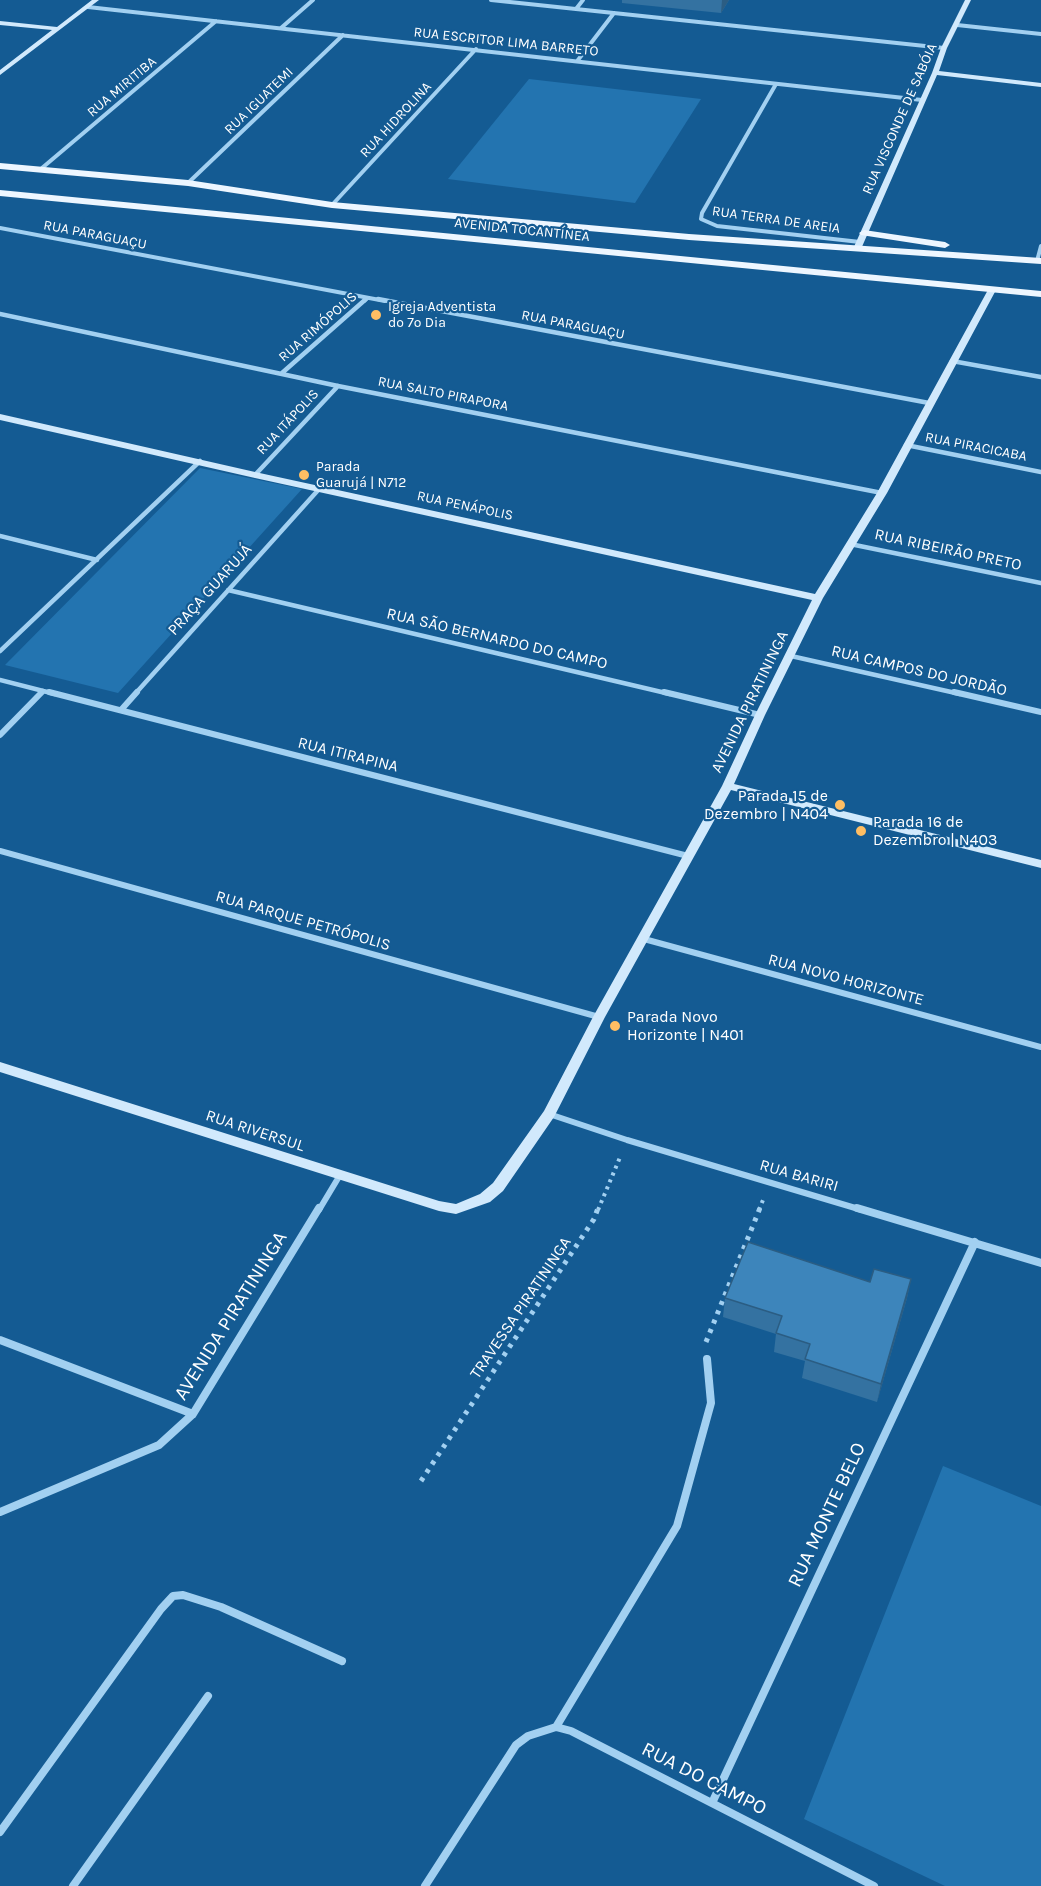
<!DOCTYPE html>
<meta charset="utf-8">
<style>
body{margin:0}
canvas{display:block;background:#145b93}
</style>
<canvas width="1041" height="1886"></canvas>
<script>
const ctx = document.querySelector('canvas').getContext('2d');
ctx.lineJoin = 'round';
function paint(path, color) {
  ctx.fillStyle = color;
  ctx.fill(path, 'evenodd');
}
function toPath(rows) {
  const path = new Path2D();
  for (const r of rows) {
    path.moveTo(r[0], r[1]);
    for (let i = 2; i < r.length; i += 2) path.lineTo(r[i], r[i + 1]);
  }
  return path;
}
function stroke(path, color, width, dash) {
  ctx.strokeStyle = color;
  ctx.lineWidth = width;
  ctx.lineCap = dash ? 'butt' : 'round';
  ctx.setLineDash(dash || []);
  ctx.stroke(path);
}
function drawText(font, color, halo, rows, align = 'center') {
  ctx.font = font + ' Karla,sans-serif';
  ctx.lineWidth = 4.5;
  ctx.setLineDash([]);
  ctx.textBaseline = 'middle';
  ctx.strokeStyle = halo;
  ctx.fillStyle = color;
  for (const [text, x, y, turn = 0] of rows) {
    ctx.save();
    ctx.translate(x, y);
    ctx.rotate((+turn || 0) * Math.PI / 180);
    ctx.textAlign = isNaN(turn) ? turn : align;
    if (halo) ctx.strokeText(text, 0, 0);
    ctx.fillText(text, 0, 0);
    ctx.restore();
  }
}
const green = toPath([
 [529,79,701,99,635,203,448,179],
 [200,468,302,489,118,693,5,665],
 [943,1466,1041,1506,1041,1886,945,1886,804,1819]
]);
const pathFar1 = toPath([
 [598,1210,621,1155],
 [759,1210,763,1200]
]);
const path = toPath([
 [706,1342,760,1208],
 [421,1481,594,1219,598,1208]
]);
const streetFar3 = toPath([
 [491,0,944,48],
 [88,7,922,100],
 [576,9,583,0],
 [957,25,1041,34],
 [281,28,313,0],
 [578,60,614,13],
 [776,84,702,213,701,219,717,226,860,242],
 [42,168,216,21],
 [188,183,343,35],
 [332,205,476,49],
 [0,228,385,301],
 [1037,261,1041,246],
 [364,301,367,298]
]);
const streetFar2 = toPath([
 [378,299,929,403],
 [0,314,338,386,882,493],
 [952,361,1041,377],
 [282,373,366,299],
 [906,445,1041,472],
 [255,475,338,386],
 [0,536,97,560],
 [850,544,1041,583],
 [228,590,670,694],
 [0,651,200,461],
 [791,656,960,694],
 [0,680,55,694],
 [40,694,43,691],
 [135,694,320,488]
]);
const streetFar1 = toPath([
 [49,692,688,856],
 [664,692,760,715],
 [954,692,1041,712],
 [121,710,137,692],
 [0,735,42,692],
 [0,851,599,1017],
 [644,939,1041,1047],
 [549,1114,627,1140,862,1210],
 [319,1210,340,1175]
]);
const street = toPath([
 [857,1208,1041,1263],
 [0,1340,193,1414],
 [0,1512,159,1445,193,1414,319,1208],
 [556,1727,677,1526,711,1403,707,1359],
 [712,1803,975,1242],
 [0,1832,161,1609,173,1596,183,1595,221,1607,342,1661],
 [73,1886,208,1696],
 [425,1886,516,1745,528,1736,556,1727,571,1731,874,1886]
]);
const secondary = toPath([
 [92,0,99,0,0,75,0,70,52,30,0,25,0,21,57,27,92,0],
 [965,0,971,0,947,48,939,71,1041,83,1041,87,937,75,861,249,854,251,853,249,932,73,941,48,965,0],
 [989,288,996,290,887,493,823,598,765,715,734,784,1041,860,1041,868,731,790,605,1017,554,1117,503,1191,490,1202,456,1214,439,1211,0,1072,0,1062,439,1201,456,1204,480,1194,493,1183,544,1111,593,1017,722,786,755,715,812,600,255,478,0,420,0,414,255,472,815,594,877,493,989,288]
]);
const primary = toPath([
 [0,163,188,180,332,202,689,234,1041,258,1041,264,689,240,332,208,188,186,0,169,0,163],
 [0,190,1041,291,1041,297,0,196,0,190],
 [864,230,945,242,950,245,945,248,861,235,859,233,864,230]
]);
const wall = toPath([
 [622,0,729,0,721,13,622,3],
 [911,1279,907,1298,877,1402,802,1378,805,1361,774,1352,776,1334,723,1317,725,1298,870,1282]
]);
const shadedWall = toPath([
 [722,0,729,0,721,13],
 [911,1279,907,1298,877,1402,881,1384]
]);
const building = toPath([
 [748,1242,870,1282,874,1269,911,1279,881,1384,805,1359,810,1344,776,1333,782,1316,725,1298,748,1242]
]);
const markers = [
 [376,315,6,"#ffbe63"],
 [304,475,6,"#ffbe63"],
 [840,805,6,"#ffbe63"],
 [861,831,6,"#ffbe63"],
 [615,1026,6,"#ffbe63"]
];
const farStreetnames = [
 ["RUA ESCRITOR LIMA BARRETO",506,42,6],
 ["RUA MIRITIBA",122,87,-40],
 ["RUA IGUATEMI",259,101,-44],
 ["RUA VISCONDE DE SABÓIA",900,119,-66],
 ["RUA HIDROLINA",396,120,-47],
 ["RUA TERRA DE AREIA",776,220,8],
 ["AVENIDA TOCANTÍNEA",522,230,6],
 ["RUA PARAGUAÇU",95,235,11],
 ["RUA PARAGUAÇU",573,325,11],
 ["RUA RIMÓPOLIS",318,327,-41],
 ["RUA SALTO PIRAPORA",443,394,11],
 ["RUA ITÁPOLIS",288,422,-47],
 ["RUA PIRACICABA",976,447,11],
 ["RUA PENÁPOLIS",465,506,12]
];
const farPoinames = [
 ["Igreja Adventista",388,307],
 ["do 7º Dia",388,323],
 ["Parada",316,467],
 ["Guarujá | N712",316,483]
];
const streetNames = [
 ["RUA RIBEIRÃO PRETO",948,550,12],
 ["PRAÇA GUARUJÁ",210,590,-48],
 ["RUA SÃO BERNARDO DO CAMPO",497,639,13],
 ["RUA CAMPOS DO JORDÃO",919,671,13],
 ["AVENIDA PIRATININGA",750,702,-64],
 ["RUA ITIRAPINA",348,755,14],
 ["RUA PARQUE PETRÓPOLIS",303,921,16],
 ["RUA NOVO HORIZONTE",846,980,15],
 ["RUA RIVERSUL",255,1131,18],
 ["RUA BARIRI",799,1176,16],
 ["TRAVESSA PIRATININGA",521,1308,-56]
];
const poiNames = [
 ["Parada 15 de",828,796,"right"],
 ["Dezembro | N404",828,814,"right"],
 ["Parada 16 de",873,822],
 ["Dezembro | N403",873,840],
 ["Parada Novo",627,1017],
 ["Horizonte | N401",627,1035]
];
const nearStreetnames = [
 ["AVENIDA PIRATININGA",231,1316,-58],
 ["RUA MONTE BELO",827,1515,-65],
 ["RUA DO CAMPO",704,1779,27]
];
paint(green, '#2374b0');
stroke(pathFar1, '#a2d0f1', 4, [3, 4.5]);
stroke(path, '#a2d0f1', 5, [4, 6]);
stroke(streetFar3, '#a2d0f1', 4);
stroke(streetFar2, '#a2d0f1', 4.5);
stroke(streetFar1, '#a2d0f1', 6);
stroke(street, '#a2d0f1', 8);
paint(secondary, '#d1e9fc');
paint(primary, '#edf6ff');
paint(wall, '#3472a1');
paint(shadedWall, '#2b5d83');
paint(building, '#3d85bb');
stroke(building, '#2b5d83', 1.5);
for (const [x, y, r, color] of markers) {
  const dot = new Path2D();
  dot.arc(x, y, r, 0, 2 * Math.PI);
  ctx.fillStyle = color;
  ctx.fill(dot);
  stroke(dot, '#145b93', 2);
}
drawText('14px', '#fff', '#145b93', farStreetnames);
drawText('14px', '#fff', '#145b93', farPoinames, 'left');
drawText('16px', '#fff', '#145b93', streetNames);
drawText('16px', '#fff', '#145b93', poiNames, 'left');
drawText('20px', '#fff', '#145b93', nearStreetnames);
</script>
